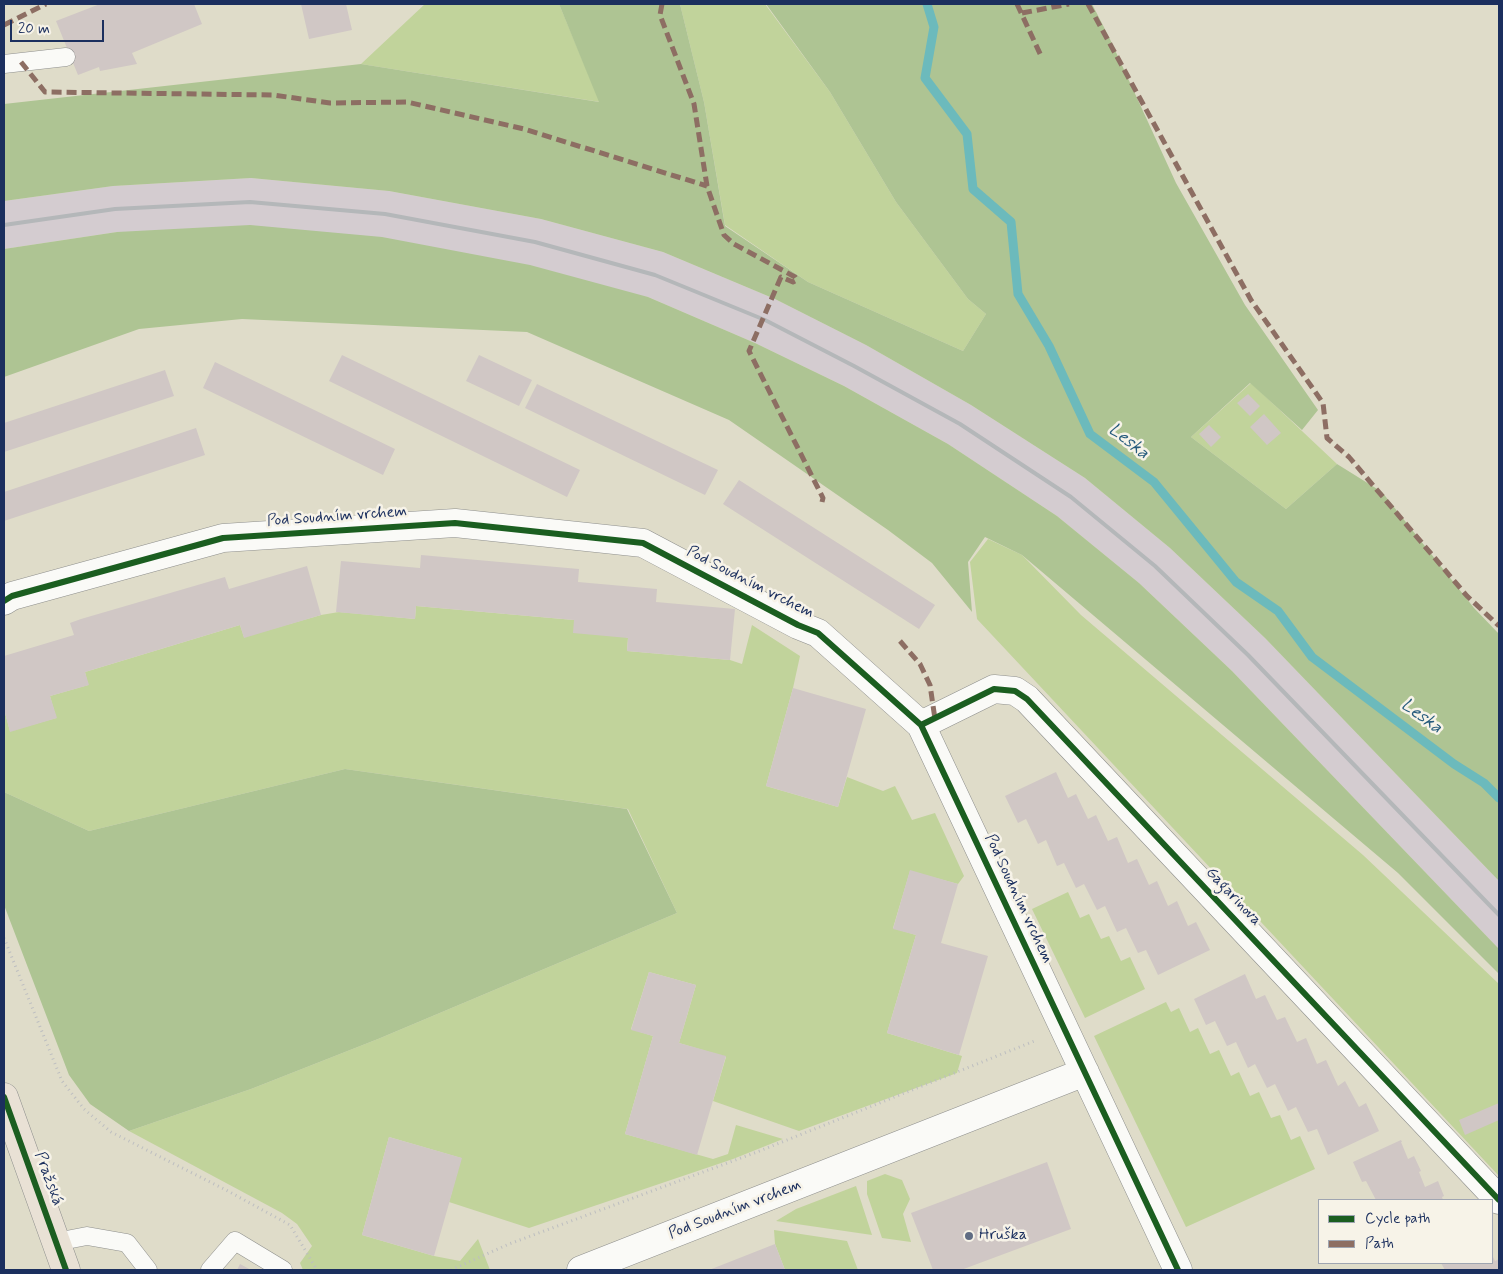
<!DOCTYPE html>
<meta charset="utf-8">
<style>
body{margin:0}
#map{position:relative;width:1503px;height:1274px;overflow:hidden;background:#dfdcc9;font-family:Mynerve,sans-serif}
canvas{display:block}
.frame{position:absolute;inset:0;border:5px solid #1b2f5e;pointer-events:none}
.legend{position:absolute;left:1318px;top:1199px;width:175px;height:65px;box-sizing:border-box;background:#f7f3e8;border:1px solid #9fa5b1;margin:0;padding:6px 9px;list-style:none;font-size:15px;color:#1b2f5e}
.legend li{display:flex;align-items:center;gap:10px;height:25px}
.legend b{width:25px;border:1px solid #9fa5b1}
.scale{position:absolute;left:10px;top:20px;width:94px;height:22px;box-sizing:border-box;border:2px solid #1b2f5e;border-top:0;padding-left:6px;font-size:15px;line-height:18px;white-space:nowrap;color:#1b2f5e;-webkit-text-stroke:4px #f7f3e8;paint-order:stroke}
</style>
<div id="map">
<canvas width="1503" height="1274"></canvas>
<div class="frame"></div>
<ul class="legend">
<li><b style="height:6px;background:#1b5e20"></b>Cycle path</li>
<li><b style="height:6px;background:#8d6e63"></b>Path</li>
</ul>
<div class="scale">20 m</div>
</div>
<script>
const ctx = document.querySelector('canvas').getContext('2d');
ctx.lineJoin = 'round';
function paint(path, color) {
  ctx.fillStyle = color;
  ctx.fill(path, 'evenodd');
}
function toPath(rows) {
  const path = new Path2D();
  for (const r of rows) {
    path.moveTo(r[0], r[1]);
    for (let i = 2; i < r.length; i += 2) path.lineTo(r[i], r[i + 1]);
  }
  return path;
}
function stroke(path, color, width, dash) {
  ctx.strokeStyle = color;
  ctx.lineWidth = width;
  ctx.lineCap = dash ? 'butt' : 'round';
  ctx.setLineDash(dash || []);
  ctx.stroke(path);
}
function drawText(font, color, halo, rows, align = 'center') {
  ctx.font = font + ' Mynerve,sans-serif';
  ctx.lineWidth = 5;
  ctx.setLineDash([]);
  ctx.textBaseline = 'middle';
  ctx.strokeStyle = halo;
  ctx.fillStyle = color;
  for (const [text, x, y, turn = 0] of rows) {
    ctx.save();
    ctx.translate(x, y);
    ctx.rotate((+turn || 0) * Math.PI / 180);
    ctx.textAlign = isNaN(turn) ? turn : align;
    if (halo) ctx.strokeText(text, 0, 0);
    ctx.fillText(text, 0, 0);
    ctx.restore();
  }
}
const industrial = toPath([
 [251,178,389,191,541,219,663,252,775,299,866,345,971,405,1085,478,1170,548,1265,638,1499,881,1499,949,1232,671,1139,583,1057,516,948,444,844,386,755,343,648,297,117,232,4,249,4,201,113,186]
]);
const green = toPath([
 [425,4,559,4,600,102,361,64],
 [680,4,765,4,830,92,896,202,968,299,986,314,963,351,808,282,725,225,704,102],
 [1251,383,1337,464,1286,509,1191,437],
 [988,539,1022,555,1081,615,1363,855,1499,984,1499,1176,977,619,970,562],
 [416,606,574,620,628,638,627,651,730,660,742,664,752,625,800,656,793,688,766,786,838,807,847,777,883,791,895,786,912,820,935,813,964,876,958,884,910,871,893,928,916,935,887,1033,962,1056,957,1073,799,1131,713,1101,726,1057,679,1043,696,985,649,972,631,1029,653,1036,625,1134,713,1159,728,1154,736,1125,783,1139,733,1159,529,1228,449,1202,461,1158,389,1137,362,1235,434,1256,460,1261,478,1239,490,1270,303,1270,300,1263,312,1246,297,1224,282,1213,129,1131,251,1089,378,1039,677,913,628,809,345,769,89,831,4,792,4,709,10,731,56,718,50,696,88,685,85,672,240,625,244,637,321,615,339,612,415,619],
 [1068,892,1080,918,1089,914,1101,939,1109,936,1121,961,1130,957,1145,989,1085,1018,1032,909],
 [1166,1002,1171,1012,1179,1008,1190,1032,1198,1028,1210,1054,1219,1050,1231,1076,1239,1072,1250,1096,1259,1092,1271,1118,1280,1115,1291,1140,1300,1136,1315,1169,1186,1227,1094,1036],
 [885,1174,902,1180,910,1199,903,1214,911,1242,882,1238,867,1194,867,1181],
 [856,1186,872,1235,776,1221,796,1209],
 [774,1230,847,1241,858,1270,785,1270,775,1244]
]);
const forest = toPath([
 [559,4,680,4,704,102,725,226,808,282,963,351,986,314,968,299,896,202,830,92,766,4,1092,4,1109,37,1176,183,1245,305,1318,410,1302,430,1250,383,1191,437,1286,509,1337,464,1382,492,1474,608,1499,634,1499,881,1265,638,1170,548,1085,478,971,405,866,345,775,299,663,252,541,219,389,191,251,178,113,186,4,201,4,104,361,64,599,102],
 [250,225,382,237,530,265,648,297,755,343,844,386,948,444,1057,516,1139,583,1232,671,1499,949,1499,974,1398,873,1022,555,985,537,968,562,972,612,932,563,888,530,729,420,527,332,242,319,139,329,4,377,4,249,117,232],
 [345,769,627,809,677,913,378,1039,251,1089,129,1131,90,1104,69,1075,4,905,4,792,89,831]
]);
const stream = toPath([
 [927,4,934,27,925,78,967,134,973,189,1011,222,1018,294,1049,346,1090,434,1154,482,1236,582,1278,611,1312,657,1454,764,1484,783,1499,798]
]);
const building = toPath([
 [100,4,194,4,202,24,132,53,137,64,100,71,99,67,78,75,56,21],
 [301,4,346,4,352,30,309,39],
 [342,355,580,470,567,497,329,381],
 [479,355,532,380,519,406,466,381],
 [215,362,395,449,383,475,203,388],
 [165,370,174,396,4,452,4,423],
 [537,384,718,470,705,495,525,408],
 [1248,394,1260,406,1250,416,1237,403],
 [1264,414,1281,433,1267,445,1250,427],
 [1209,425,1221,437,1211,447,1199,434],
 [196,428,205,455,4,521,4,492],
 [739,480,935,605,919,629,723,504],
 [421,555,579,569,578,582,657,589,656,602,735,609,730,660,627,651,628,638,573,633,574,620,416,606,415,619,336,612,341,561,420,568],
 [307,566,321,615,244,638,240,625,85,672,89,685,50,696,57,718,10,732,4,709,4,656,74,635,70,623,81,619,225,577,229,589],
 [793,688,866,709,838,807,766,786],
 [1056,772,1068,798,1076,794,1088,819,1096,815,1108,841,1117,837,1128,863,1137,859,1149,885,1157,881,1168,906,1177,901,1188,926,1196,922,1210,950,1158,975,1146,950,1138,953,1126,928,1117,932,1105,906,1097,910,1084,884,1076,888,1064,863,1057,866,1046,840,1038,844,1026,819,1018,823,1005,796],
 [910,870,958,884,941,943,988,956,959,1055,887,1033,916,935,893,929],
 [649,972,696,985,679,1043,726,1056,697,1155,625,1134,653,1036,631,1030],
 [1245,974,1256,999,1265,995,1277,1020,1285,1017,1297,1042,1306,1038,1317,1064,1326,1060,1338,1086,1345,1081,1359,1107,1366,1103,1379,1131,1328,1155,1317,1129,1308,1132,1296,1107,1288,1111,1275,1084,1267,1088,1255,1064,1248,1068,1236,1042,1227,1046,1215,1021,1206,1025,1194,999],
 [1499,1103,1499,1120,1465,1135,1459,1120],
 [389,1137,462,1158,434,1256,362,1235],
 [1401,1140,1402,1142,1401,1142,1408,1159,1414,1156,1421,1171,1419,1172,1425,1187,1438,1181,1444,1196,1442,1197,1443,1200,1376,1200,1366,1181,1362,1182,1353,1162],
 [1047,1162,1071,1229,961,1270,933,1270,911,1213],
 [775,1244,785,1270,709,1270],
 [1492,1255,1495,1261,1499,1259,1499,1270,1445,1270,1441,1263,1492,1263],
 [240,1264,251,1270,237,1270]
]);
const path = toPath([
 [4,938,62,1081,84,1109,111,1132,226,1190,290,1225,317,1270],
 [451,1270,509,1244,757,1152,1037,1040]
]);
const service = toPath([
 [4,64,66,57],
 [56,1242,87,1236,127,1243,148,1270],
 [210,1270,235,1241,283,1270]
]);
const minor = toPath([
 [4,601,12,596,223,538,455,523,643,543,798,625,818,633,921,725,1178,1270],
 [921,725,994,689,1015,691,1027,699,1499,1200],
 [581,1270,1085,1072]
]);
const primary = toPath([
 [4,1097,66,1270]
]);
const rail = toPath([
 [4,225,115,209,250,202,385,214,535,242,655,275,765,320,854,366,960,424,1071,497,1155,566,1248,655,1499,915]
]);
const quiet = toPath([
 [662,4,660,15,694,104,707,186,724,235,734,244,795,277,797,280,793,282,781,277,749,351,823,498,822,502],
 [1017,4,1042,58],
 [1088,4,1251,300,1323,403,1327,438,1349,457,1467,596,1499,626],
 [1022,13,1069,4],
 [4,25,46,4],
 [21,62,45,92,273,95,330,103,407,102,524,129,707,186],
 [900,641,920,664,930,685,935,719]
]);
const cycleway = toPath([
 [4,601,12,596,223,538,455,523,643,543,798,625,818,633,921,725,1178,1270],
 [921,725,994,689,1015,691,1027,699,1499,1200],
 [4,1097,66,1270]
]);
const markers = [
 [969,1236,5,"#606c83"]
];
const streetNames = [
 ["Pod Soudním vrchem",337,517,-4],
 ["Pod Soudním vrchem",750,583,27],
 ["Gagarinova",1233,897,47],
 ["Pod Soudním vrchem",1018,899,65],
 ["Pražská",48,1179,70],
 ["Pod Soudním vrchem",735,1210,-21]
];
const poiNames = [
 ["Hruška",979,1236]
];
const waterNames = [
 ["Leska",1128,442,38],
 ["Leska",1421,717,36]
];
paint(industrial, '#d4ccd0');
paint(green, '#c1d39b');
paint(forest, '#aec493');
stroke(stream, '#6cbabc', 9);
paint(building, '#d0c7c5');
stroke(service, '#8e8f8d', 19);
stroke(minor, '#8e8f8d', 29);
stroke(primary, '#8e8f8d', 29);
stroke(path, '#bdbec0', 3, [1, 4]);
stroke(service, '#fafaf7', 18);
stroke(minor, '#fafaf7', 28);
stroke(primary, '#e9e1d5', 28);
stroke(rail, '#b4b7b9', 4);
stroke(quiet, '#8d6e63', 5, [10, 5]);
stroke(cycleway, '#1b5e20', 6);
for (const [x, y, r, color] of markers) {
  const dot = new Path2D();
  dot.arc(x, y, r, 0, 2 * Math.PI);
  ctx.fillStyle = color;
  ctx.fill(dot);
  stroke(dot, '#f7f3e8', 2);
}
drawText('16px', '#1b2f5e', '#f7f3e8', streetNames);
drawText('16px', '#1b2f5e', '#f7f3e8', poiNames, 'left');
drawText('italic 18px', '#265b7d', '#f7f3e8', waterNames);
</script>
